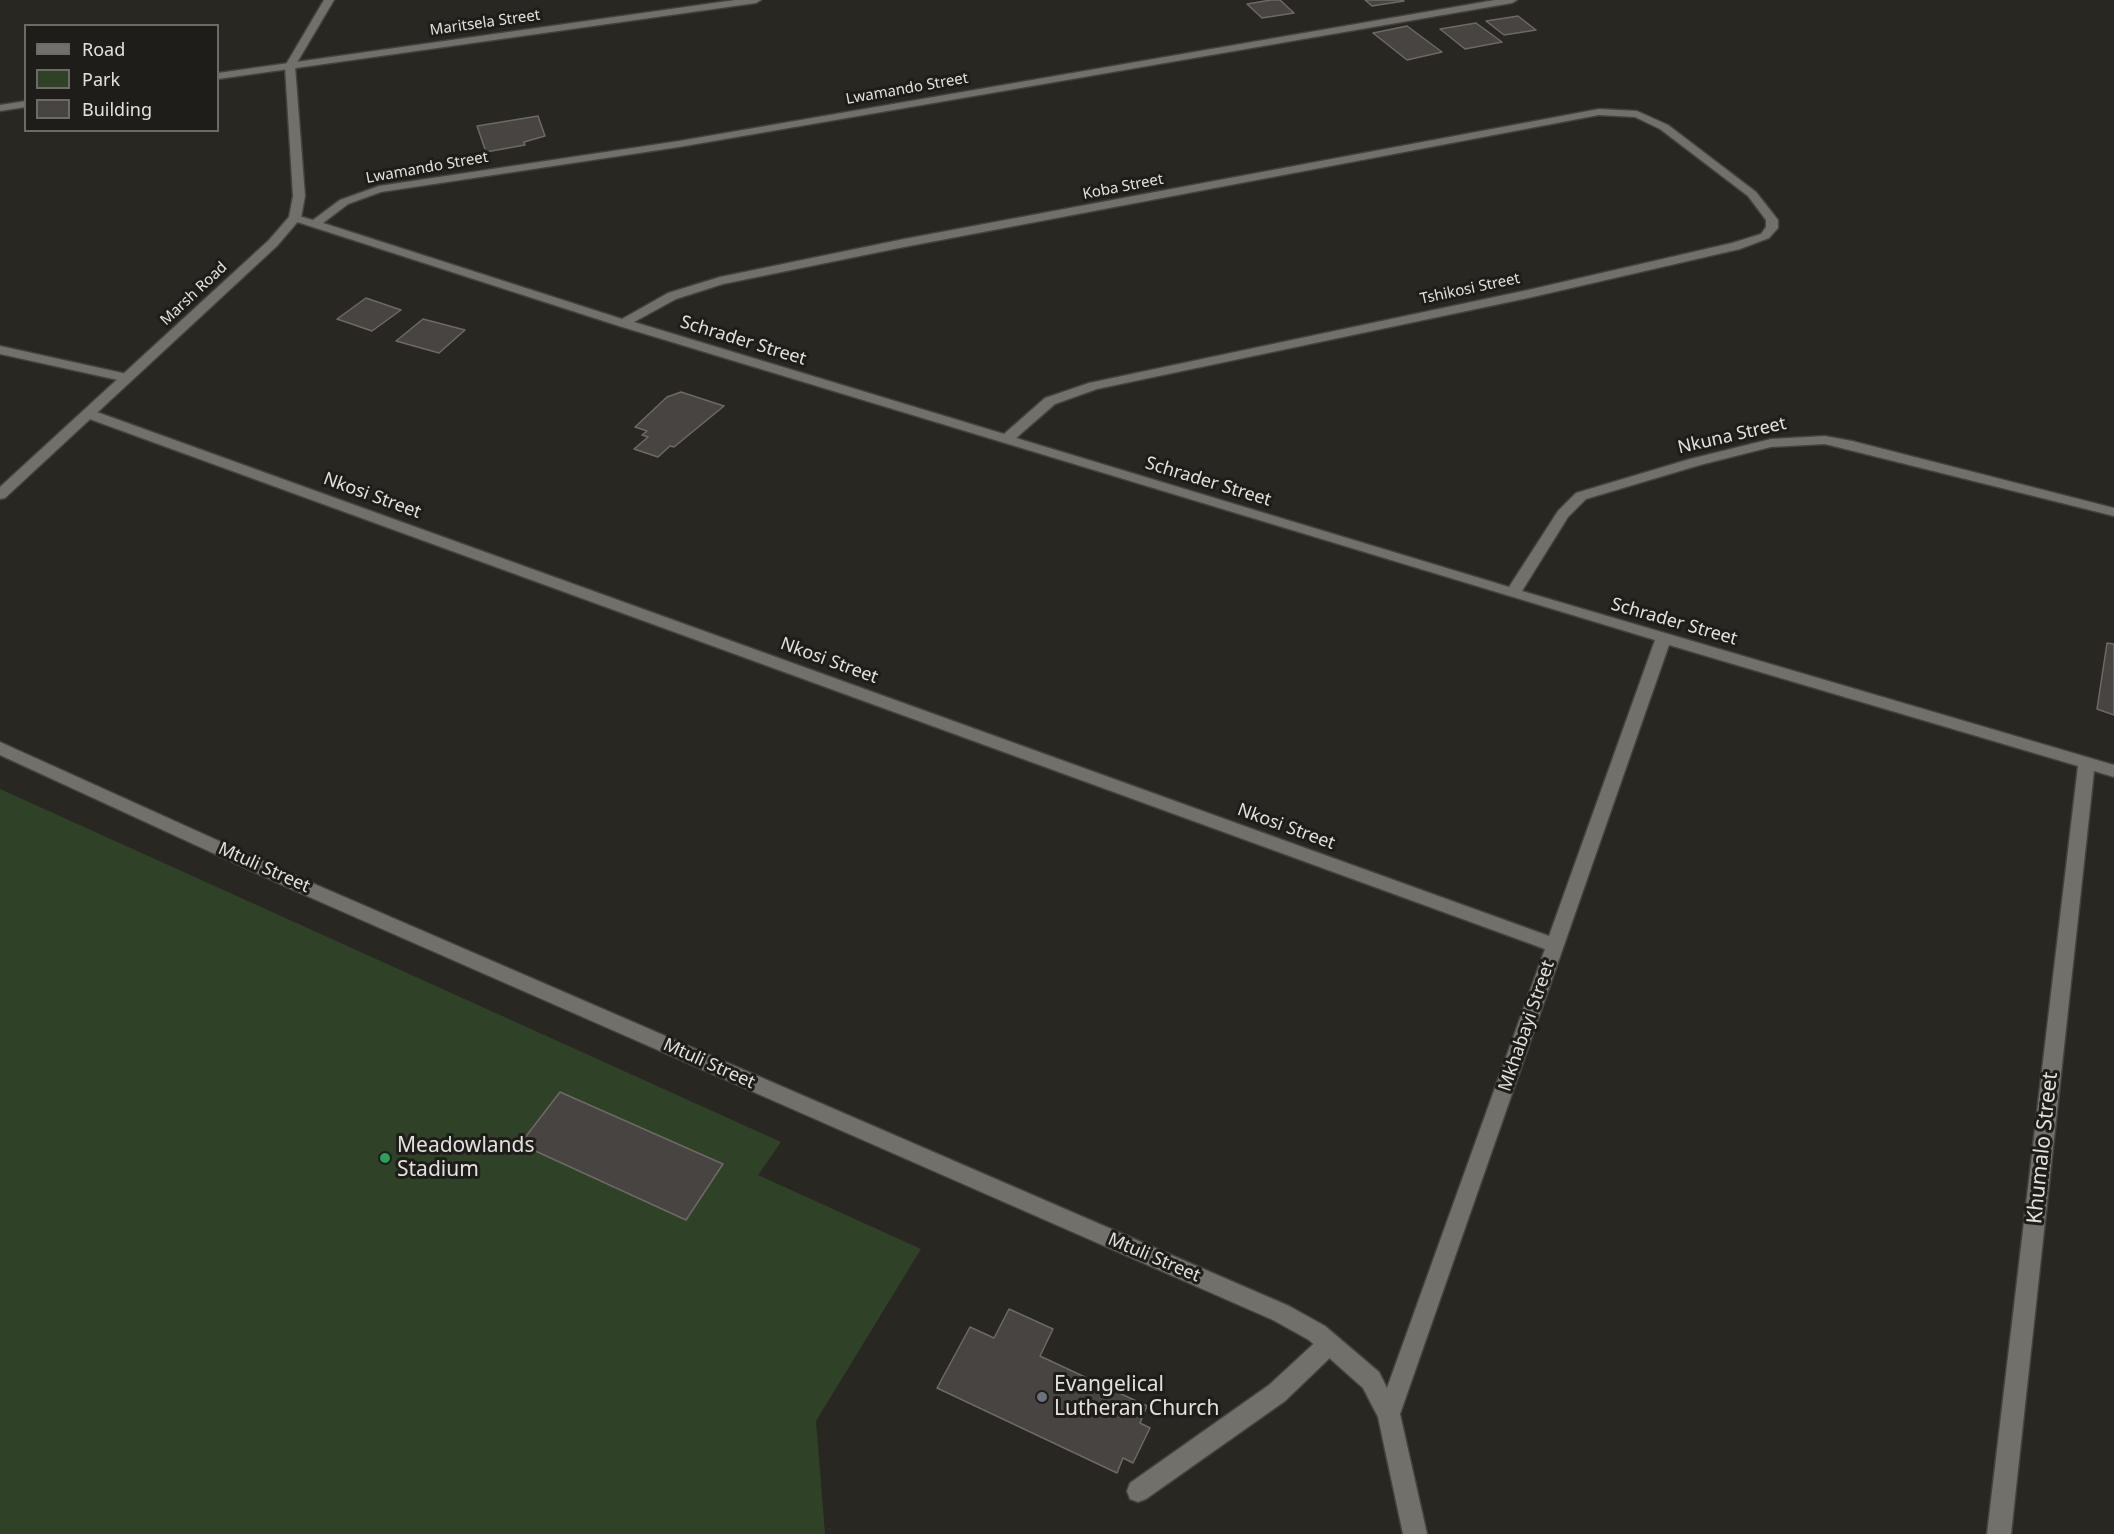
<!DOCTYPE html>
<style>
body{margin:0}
#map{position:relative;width:2114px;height:1534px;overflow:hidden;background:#282722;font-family:"Noto Sans",sans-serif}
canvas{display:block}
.legend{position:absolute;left:24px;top:24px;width:195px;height:108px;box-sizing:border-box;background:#1e1d19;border:2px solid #6c6b68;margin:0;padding:8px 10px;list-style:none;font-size:18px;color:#e2e1de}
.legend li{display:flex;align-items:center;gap:12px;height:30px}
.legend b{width:30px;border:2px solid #6c6b68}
</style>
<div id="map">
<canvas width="2114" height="1534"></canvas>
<ul class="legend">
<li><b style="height:8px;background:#72706b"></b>Road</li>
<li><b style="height:16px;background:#2f4228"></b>Park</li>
<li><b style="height:16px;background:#484441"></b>Building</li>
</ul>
</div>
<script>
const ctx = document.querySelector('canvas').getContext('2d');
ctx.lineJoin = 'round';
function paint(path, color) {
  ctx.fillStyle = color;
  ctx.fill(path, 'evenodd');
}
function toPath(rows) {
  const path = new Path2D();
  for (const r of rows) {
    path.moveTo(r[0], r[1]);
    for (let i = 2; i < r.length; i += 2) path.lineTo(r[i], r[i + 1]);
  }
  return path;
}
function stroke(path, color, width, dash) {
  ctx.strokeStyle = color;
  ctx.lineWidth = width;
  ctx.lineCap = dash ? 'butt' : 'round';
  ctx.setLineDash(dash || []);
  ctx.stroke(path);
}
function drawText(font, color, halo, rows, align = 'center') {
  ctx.font = font + ' "Noto Sans",sans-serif';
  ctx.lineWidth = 6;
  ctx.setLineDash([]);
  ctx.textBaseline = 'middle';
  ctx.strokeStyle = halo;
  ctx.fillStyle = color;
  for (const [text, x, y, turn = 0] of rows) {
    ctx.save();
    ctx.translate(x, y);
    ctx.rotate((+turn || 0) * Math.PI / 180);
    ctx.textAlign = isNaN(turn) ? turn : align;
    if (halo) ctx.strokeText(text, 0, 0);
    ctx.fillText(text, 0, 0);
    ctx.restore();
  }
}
const green = toPath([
 [0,789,781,1142,758,1175,921,1249,816,1421,825,1534,0,1534]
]);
const building = toPath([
 [1271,0,1280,0,1294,13,1262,18,1247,4,1271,0],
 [1365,0,1402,0,1404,1,1372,6,1365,0],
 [1518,16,1536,30,1504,35,1486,21,1518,16],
 [1476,23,1502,42,1465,49,1440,29,1476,23],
 [1407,26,1442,52,1407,60,1373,33,1407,26],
 [538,116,545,136,524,142,525,145,486,152,477,126,538,116],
 [366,298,401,310,372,331,337,319,366,298],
 [423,319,465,330,439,353,396,341,423,319],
 [681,392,724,406,674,447,670,446,658,457,634,449,648,437,642,435,647,431,635,427,667,397,681,392],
 [2107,643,2114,644,2114,715,2097,709,2107,643],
 [560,1092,723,1164,686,1220,520,1144,560,1092],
 [1009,1309,1053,1329,1040,1356,1147,1406,1140,1423,1150,1428,1133,1463,1123,1458,1117,1473,937,1388,970,1327,994,1338,1009,1309]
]);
const service = toPath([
 [0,346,127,374,134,378,127,382,0,354,0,346],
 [1329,1334,1337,1337,1340,1344,1337,1351,1285,1401,1146,1499,1138,1502,1130,1499,1127,1491,1130,1483,1269,1385,1321,1337,1329,1334]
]);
const minor = toPath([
 [735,0,761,0,756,3,218,79,218,73,735,0],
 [1495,0,1517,0,1512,3,679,147,381,192,348,204,323,223,622,319,668,293,720,277,904,239,1599,109,1637,111,1668,125,1756,192,1778,220,1778,228,1769,238,1740,249,1528,298,1097,389,1055,404,1016,438,1509,587,1558,511,1576,493,1690,459,1771,439,1825,436,1852,441,2114,508,2114,516,1825,444,1771,447,1700,465,1586,499,1568,517,1522,591,2114,765,2114,777,2094,771,2011,1534,1987,1534,2078,766,1669,645,1400,1414,1427,1534,1403,1534,1378,1417,1363,1388,1309,1340,1273,1320,291,889,0,755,0,742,303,879,1289,1306,1325,1326,1379,1372,1387,1388,1545,949,84,417,82,414,89,410,94,411,1549,936,1655,640,619,326,291,220,289,218,295,215,313,220,340,200,379,186,679,141,1495,0],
 [1599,115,1635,117,1660,129,1748,196,1766,220,1766,227,1761,234,1732,243,1528,290,1089,383,1045,398,1004,434,634,322,676,299,723,284,904,247,1599,115],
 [26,101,26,107,0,111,0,105,26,101]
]);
const tertiary = toPath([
 [324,0,334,0,295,66,305,196,301,218,277,246,5,498,0,499,0,487,269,240,289,217,293,196,285,66,324,0]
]);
const markers = [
 [385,1158,6,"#2e9e5b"],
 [1042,1397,6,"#6b7280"]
];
const farStreetnames = [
 ["Maritsela Street",485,23,-8],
 ["Lwamando Street",907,89,-10],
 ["Lwamando Street",427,168,-10],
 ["Koba Street",1123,187,-11],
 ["Tshikosi Street",1470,289,-12],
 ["Marsh Road",194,294,-43]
];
const streetNames = [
 ["Schrader Street",743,341,17],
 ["Nkuna Street",1732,436,-13],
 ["Schrader Street",1208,482,17],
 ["Nkosi Street",372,496,20],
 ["Schrader Street",1674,622,16],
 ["Nkosi Street",829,661,20],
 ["Nkosi Street",1286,827,20],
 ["Mtuli Street",264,868,24],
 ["Mkhabayi Street",1527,1026,-71],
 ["Mtuli Street",709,1064,24],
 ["Mtuli Street",1154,1258,23]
];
const nearPoinames = [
 ["Meadowlands",397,1146],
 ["Stadium",397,1170],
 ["Evangelical",1054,1385],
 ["Lutheran Church",1054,1409]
];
const nearStreetnames = [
 ["Khumalo Street",2043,1148,-84]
];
paint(green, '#2f4228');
paint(building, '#484441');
stroke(building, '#6e6966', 1.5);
stroke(service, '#43423e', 3);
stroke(minor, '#43423e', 3);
stroke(tertiary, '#43423e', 3);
paint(service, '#72706b');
paint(minor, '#72706b');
paint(tertiary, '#72706b');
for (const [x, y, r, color] of markers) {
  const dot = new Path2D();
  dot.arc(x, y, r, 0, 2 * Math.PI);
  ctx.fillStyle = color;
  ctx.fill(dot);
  stroke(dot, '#1e1d19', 2);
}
drawText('15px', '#e2e1de', '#1e1d19', farStreetnames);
drawText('18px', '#e2e1de', '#1e1d19', streetNames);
drawText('21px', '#e2e1de', '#1e1d19', nearPoinames, 'left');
drawText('21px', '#e2e1de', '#1e1d19', nearStreetnames);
</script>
